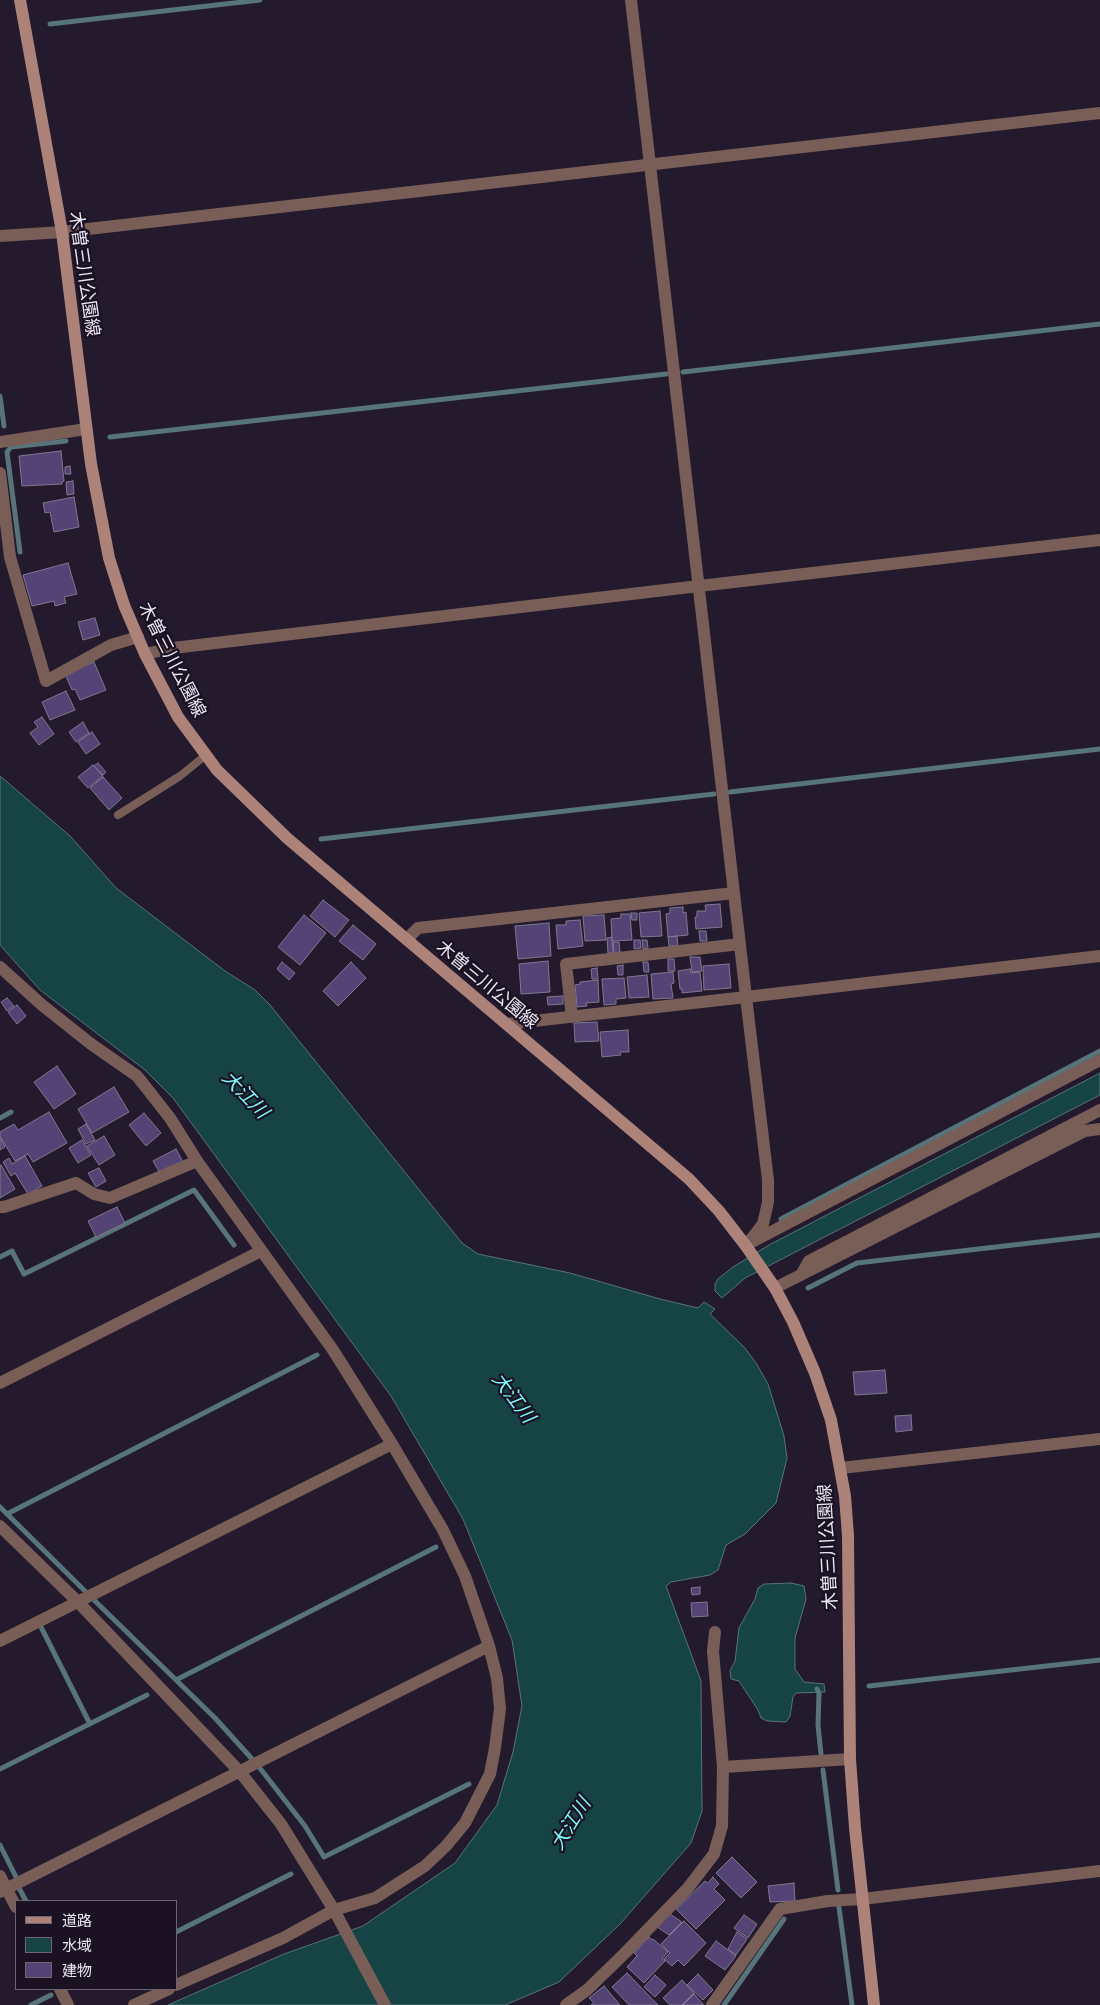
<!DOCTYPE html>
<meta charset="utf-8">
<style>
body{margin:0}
#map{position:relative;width:1100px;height:2005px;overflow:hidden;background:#241a2d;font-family:Mulish,"Noto Sans JP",sans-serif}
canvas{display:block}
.legend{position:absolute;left:15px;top:1900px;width:162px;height:90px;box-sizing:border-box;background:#1a1123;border:1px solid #6e6676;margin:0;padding:6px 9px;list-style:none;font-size:15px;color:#ebe5f2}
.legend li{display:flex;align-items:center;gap:10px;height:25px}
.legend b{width:25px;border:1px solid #6e6676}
</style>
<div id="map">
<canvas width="1100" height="2005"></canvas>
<ul class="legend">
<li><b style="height:6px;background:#ad8279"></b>道路</li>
<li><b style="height:14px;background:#164445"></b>水域</li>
<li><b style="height:14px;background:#544475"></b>建物</li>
</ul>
</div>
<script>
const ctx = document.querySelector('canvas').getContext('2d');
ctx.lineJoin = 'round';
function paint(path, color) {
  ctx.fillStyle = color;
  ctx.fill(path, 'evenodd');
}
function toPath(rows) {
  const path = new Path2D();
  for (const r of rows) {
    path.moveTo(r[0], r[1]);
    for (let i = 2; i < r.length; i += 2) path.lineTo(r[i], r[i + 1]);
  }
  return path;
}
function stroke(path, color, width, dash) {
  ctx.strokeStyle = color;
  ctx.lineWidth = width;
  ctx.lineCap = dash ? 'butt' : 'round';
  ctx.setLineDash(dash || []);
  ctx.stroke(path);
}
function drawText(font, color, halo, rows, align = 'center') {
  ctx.font = font + ' Mulish,"Noto Sans JP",sans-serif';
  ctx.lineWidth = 4.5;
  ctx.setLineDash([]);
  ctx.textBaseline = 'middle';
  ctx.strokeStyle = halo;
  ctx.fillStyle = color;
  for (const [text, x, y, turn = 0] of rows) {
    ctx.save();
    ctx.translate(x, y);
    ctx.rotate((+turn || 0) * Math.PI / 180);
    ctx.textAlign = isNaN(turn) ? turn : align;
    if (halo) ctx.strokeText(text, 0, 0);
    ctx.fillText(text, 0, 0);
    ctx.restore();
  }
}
const water = toPath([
 [0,776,70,836,116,888,225,971,255,990,270,1005,462,1243,478,1254,570,1273,660,1299,698,1308,704,1302,715,1309,710,1314,744,1347,756,1363,768,1384,784,1436,787,1458,776,1503,745,1534,726,1545,718,1570,710,1575,671,1582,666,1586,701,1681,702,1811,691,1843,620,1924,559,1982,505,2005,168,2005,284,1954,363,1926,455,1863,497,1805,513,1752,522,1706,512,1640,463,1519,391,1396,173,1098,145,1070,40,990,0,945,0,776],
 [1100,1073,1100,1095,745,1278,722,1298,715,1291,715,1284,718,1279,733,1267,769,1245,1100,1073],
 [791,1583,804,1586,806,1599,795,1638,795,1669,804,1682,824,1684,825,1692,796,1693,793,1697,790,1716,786,1722,767,1721,761,1718,758,1710,739,1681,731,1679,730,1671,735,1661,739,1628,755,1599,758,1588,764,1584,791,1583]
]);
const stream = toPath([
 [50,24,260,0],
 [683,372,1100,324],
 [0,396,4,426],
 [110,437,666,374],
 [20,552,7,452,11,447,66,441],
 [730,792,1100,749],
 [321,839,714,794],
 [0,1118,11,1112],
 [781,1219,1100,1051],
 [0,1257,12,1251,24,1274,194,1190,234,1245],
 [808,1288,857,1263,1100,1235],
 [0,1507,88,1594],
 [7,1514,317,1355],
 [95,1601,215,1718,253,1760],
 [40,1625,90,1724],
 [176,1680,436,1547],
 [869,1686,1100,1660],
 [817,1689,819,1693,818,1725,821,1754],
 [259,1767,305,1826,324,1857,469,1784],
 [0,1769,147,1695],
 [823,1770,838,1890],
 [0,1845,16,1877],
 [19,1888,26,1901],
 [839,1907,852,2005],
 [176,1932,291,1874],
 [31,2005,51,1995],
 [724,2005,784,1919]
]);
const building = toPath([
 [61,451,64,481,62,482,62,484,22,486,19,456,61,451],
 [70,466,71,474,65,474,65,467,70,466],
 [73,481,74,494,67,495,66,482,73,481],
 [74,497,79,527,54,532,50,512,45,513,43,503,74,497],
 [68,563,77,594,64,597,66,603,55,606,54,601,32,606,23,575,68,563],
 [95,618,100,635,83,640,78,622,95,618],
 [94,662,106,690,80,700,75,689,72,690,65,674,94,662],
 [66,691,75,710,50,720,42,702,66,691],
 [42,717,54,734,39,745,30,733,38,727,34,722,42,717],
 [83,722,89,733,76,742,69,732,83,722],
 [92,732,100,744,86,754,78,742,92,732],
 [98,763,106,772,103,775,94,766,98,763],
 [93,765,103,776,88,788,78,777,93,765],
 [103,777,122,798,109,810,90,788,103,777],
 [323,900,349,920,335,937,310,916,323,900],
 [720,904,722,927,696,929,695,917,697,917,697,911,706,911,705,905,720,904],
 [683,907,683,913,686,912,688,935,668,937,666,914,670,913,670,908,683,907],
 [660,911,662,936,641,937,639,913,660,911],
 [631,913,637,913,637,920,632,920,631,913],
 [621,914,630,914,632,940,612,941,611,919,621,918,621,914],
 [304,915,326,933,300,965,278,947,304,915],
 [604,915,606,940,585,941,583,916,604,915],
 [580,920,583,946,558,949,556,925,566,925,566,921,580,920],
 [549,923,551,956,518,959,515,926,549,923],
 [353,925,376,944,363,960,339,941,353,925],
 [699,931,706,931,707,941,700,941,699,931],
 [677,936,678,946,669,946,668,937,677,936],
 [612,937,613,953,608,953,607,938,612,937],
 [634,940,640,940,641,948,634,949,634,940],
 [642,940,647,940,648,948,643,949,642,940],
 [613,942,619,942,620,952,614,953,613,942],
 [690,957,700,957,702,971,692,972,690,957],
 [668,959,674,959,675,971,668,971,668,959],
 [548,961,550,992,521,994,519,964,548,961],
 [282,962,295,973,289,980,277,969,282,962],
 [351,962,366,978,338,1006,323,991,351,962],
 [643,962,648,962,649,972,644,972,643,962],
 [729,964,731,988,704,990,703,966,729,964],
 [623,965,623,975,618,975,617,966,623,965],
 [597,968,598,979,592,979,591,969,597,968],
 [690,969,691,973,700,972,702,991,682,993,682,989,680,989,678,971,690,969],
 [673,972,674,983,671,984,673,998,653,999,651,974,673,972],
 [647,975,649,997,629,998,627,977,647,975],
 [624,978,626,998,616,999,616,1004,604,1005,602,979,624,978],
 [598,980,599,1002,586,1003,587,1006,577,1007,575,985,580,984,580,982,598,980],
 [563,996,563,1004,548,1005,547,997,563,996],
 [7,998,14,1006,7,1011,1,1002,7,998],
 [17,1005,26,1016,17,1024,8,1012,17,1005],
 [597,1022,599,1041,575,1042,574,1023,597,1022],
 [628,1030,629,1052,620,1052,621,1055,602,1057,600,1032,628,1030],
 [57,1066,76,1094,54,1109,34,1082,57,1066],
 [114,1087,129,1112,92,1133,78,1109,114,1087],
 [49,1112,67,1143,33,1162,28,1154,15,1161,0,1136,0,1132,14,1124,18,1130,49,1112],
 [144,1113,161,1133,146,1146,129,1125,144,1113],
 [86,1124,95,1140,86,1144,78,1129,86,1124],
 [104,1136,115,1155,99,1165,87,1146,104,1136],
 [0,1138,5,1147,0,1150,0,1138],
 [82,1140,91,1155,78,1163,69,1148,82,1140],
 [176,1149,183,1162,160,1173,153,1161,176,1149],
 [25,1156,42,1186,28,1194,15,1173,11,1176,3,1162,9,1158,12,1164,25,1156],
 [1,1165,15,1189,0,1198,0,1166,1,1165],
 [99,1168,106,1181,96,1187,88,1173,99,1168],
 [117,1207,125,1223,96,1237,88,1221,117,1207],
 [885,1370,887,1393,855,1395,853,1372,885,1370],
 [911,1415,912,1430,896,1432,895,1416,911,1415],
 [700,1587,700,1594,692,1595,691,1588,700,1587],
 [707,1602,708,1616,692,1617,691,1603,707,1602],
 [732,1857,757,1882,741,1898,716,1873,732,1857],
 [713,1877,719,1884,714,1889,725,1900,696,1929,676,1909,705,1881,708,1883,713,1877],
 [794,1883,795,1901,770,1902,768,1886,794,1883],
 [667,1912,682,1922,669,1935,657,1927,667,1912],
 [744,1915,757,1924,748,1938,734,1928,744,1915],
 [684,1921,706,1943,684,1966,678,1960,672,1966,664,1959,670,1953,661,1944,684,1921],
 [737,1932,747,1939,736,1955,728,1949,737,1932],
 [649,1937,652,1940,653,1939,668,1952,662,1959,665,1961,644,1983,627,1967,637,1956,634,1953,649,1937],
 [716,1941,736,1956,725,1970,705,1956,716,1941],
 [627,1973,658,2005,629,2005,612,1987,627,1973],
 [698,1974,713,1990,703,2000,687,1985,698,1974],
 [655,1975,666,1985,655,1997,644,1987,655,1975],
 [682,1980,694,1993,682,2005,670,2005,663,1998,682,1980],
 [604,1986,620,2005,591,2005,594,2003,589,1998,604,1986],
 [694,1994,704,2005,683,2005,694,1994]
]);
const service = toPath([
 [118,815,180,776,206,755]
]);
const minor = toPath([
 [0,442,86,429],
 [0,473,10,557,46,681,111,645,138,637],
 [145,654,173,648,699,586,1100,540],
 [407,939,418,928,734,893],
 [0,967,42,1005,91,1044,137,1076,170,1118,197,1161,333,1350,392,1444,443,1530,465,1576,489,1646,497,1678,500,1709,495,1748,490,1774,465,1823,446,1846,425,1866,375,1898,334,1910,283,1938,176,1985],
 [572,1017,566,964,740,944],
 [507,1024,746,997,631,0],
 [0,1207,4,1207,76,1183,94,1194,110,1198,197,1161],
 [750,1243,1100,1060],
 [746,1246,763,1224,768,1202,768,1180,746,997,1100,956],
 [801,1275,809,1261,1100,1110],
 [775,1288,1085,1131,1100,1129],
 [0,1383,261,1251],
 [841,1468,1100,1439],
 [715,1632,713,1651,723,1767],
 [0,1641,392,1444],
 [0,1876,16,1907],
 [0,1892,489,1646],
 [60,1989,68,2005],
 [134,2005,169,1989],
 [566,2005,587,1990,625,1953,688,1888,714,1854,722,1826,723,1767,850,1759],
 [712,2005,780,1909,828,1901,862,1899,1100,1871]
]);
const tertiary = toPath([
 [0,236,62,232,1100,113],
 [0,1526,78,1602,240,1772,281,1824,334,1910,385,2005]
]);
const secondary = toPath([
 [20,0,62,232,91,464,109,558,124,605,145,654,178,717,217,770,287,838,689,1179,719,1211,746,1246,775,1288,793,1322,815,1373,831,1420,845,1496,848,1536,850,1759,855,1828,874,2005]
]);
const streetNames = [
 ["木曽三川公園線",84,274,82],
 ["木曽三川公園線",172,660,63],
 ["木曽三川公園線",487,985,40],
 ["木曽三川公園線",828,1547,-93]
];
const waterNames = [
 ["大江川",245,1095,46],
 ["大江川",513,1398,53],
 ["大江川",571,1824,-58]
];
paint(water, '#164445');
stroke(water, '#567479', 1);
stroke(stream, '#567479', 5);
paint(building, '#544475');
stroke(building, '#7f7891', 1);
stroke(service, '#795e58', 8);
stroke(minor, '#795e58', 12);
stroke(tertiary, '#795e58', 12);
stroke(secondary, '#ad8279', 12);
drawText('18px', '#ebe5f2', '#1a1123', streetNames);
drawText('italic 19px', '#7dfafb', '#1a1123', waterNames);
</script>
